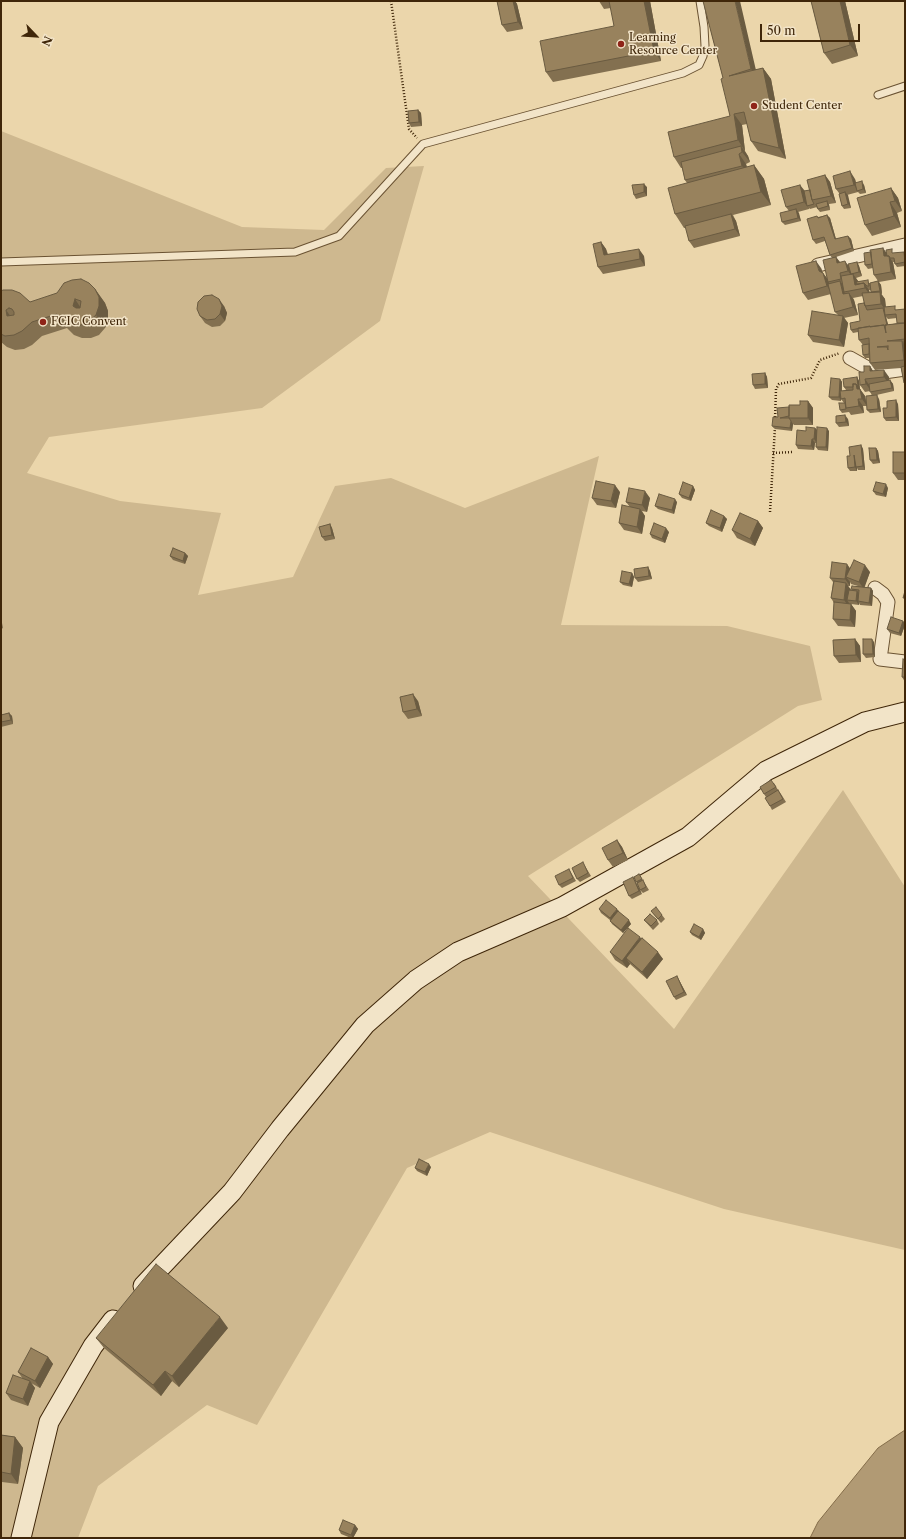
<!DOCTYPE html>
<style>
body{margin:0}
#map{position:relative;width:906px;height:1539px;overflow:hidden;background:#ebd6ab;font-family:"Libre Caslon Text",serif}
canvas{display:block}
.frame{position:absolute;inset:0;border:2px solid #3f2609;pointer-events:none}
.north{position:absolute;left:16px;top:16px;width:40px;height:40px;-webkit-text-stroke:3px #f2e4c8;paint-order:stroke;rotate:115deg;font-size:11px;font-weight:700;line-height:16px;text-align:center;color:#3f2609}
.north::after{content:'';display:block;margin:auto;width:14px;height:18px;background:#3f2609;clip-path:polygon(50% 0,100% 100%,50% 72%,0 100%)}
.scale{position:absolute;left:760px;top:24px;width:100px;height:18px;box-sizing:border-box;border:2px solid #3f2609;border-top:0;padding-left:5px;font-size:12px;line-height:14px;white-space:nowrap;color:#3f2609;-webkit-text-stroke:3px #f2e4c8;paint-order:stroke}
</style>
<div id="map">
<canvas width="906" height="1539"></canvas>
<div class="frame"></div>
<div class="north">N</div>
<div class="scale">50 m</div>
</div>
<script>
const ctx = document.querySelector('canvas').getContext('2d');
ctx.lineJoin = 'round';
function paint(path, color) {
  ctx.fillStyle = color;
  ctx.fill(path, 'evenodd');
}
function toPath(rows) {
  const path = new Path2D();
  for (const r of rows) {
    path.moveTo(r[0], r[1]);
    for (let i = 2; i < r.length; i += 2) path.lineTo(r[i], r[i + 1]);
  }
  return path;
}
function stroke(path, color, width, dash) {
  ctx.strokeStyle = color;
  ctx.lineWidth = width;
  ctx.lineCap = dash ? 'butt' : 'round';
  ctx.setLineDash(dash || []);
  ctx.stroke(path);
}
function drawText(font, color, halo, rows, align = 'center') {
  ctx.font = font + ' "Libre Caslon Text",serif';
  ctx.lineWidth = 3;
  ctx.setLineDash([]);
  ctx.textBaseline = 'middle';
  ctx.strokeStyle = halo;
  ctx.fillStyle = color;
  for (const [text, x, y, turn = 0] of rows) {
    ctx.save();
    ctx.translate(x, y);
    ctx.rotate((+turn || 0) * Math.PI / 180);
    ctx.textAlign = isNaN(turn) ? turn : align;
    if (halo) ctx.strokeText(text, 0, 0);
    ctx.fillText(text, 0, 0);
    ctx.restore();
  }
}
const green = toPath([
 [1,131,242,227,324,230,386,168,424,166,380,321,262,408,49,437,27,473,120,501,221,513,198,595,293,577,335,486,391,478,465,508,599,456,561,625,727,626,810,646,822,700,798,706,528,876,674,1029,843,790,905,887,905,1250,724,1209,490,1132,407,1168,257,1425,207,1405,98,1486,78,1538,1,1538]
]);
const water = toPath([
 [905,1430,905,1538,810,1538,818,1522,878,1448,905,1430]
]);
const path = toPath([
 [391,1,409,129,417,138],
 [775,420,776,389,779,384,811,378,820,360,840,353],
 [773,453,793,452],
 [770,512,775,427]
]);
const lane = toPath([
 [878,95,905,86],
 [1,262,295,252,339,236,423,144,683,73,699,65,703,56,705,46,704,27,700,1]
]);
const street = toPath([
 [818,265,905,245],
 [850,358,873,371,884,372,905,369],
 [875,588,883,594,888,602,880,659,905,662]
]);
const secondary = toPath([
 [143,1286,232,1192,280,1129,365,1025,416,980,458,952,562,907,688,837,766,771,865,722,905,712],
 [21,1538,49,1422,93,1346,113,1320]
]);
const wall = toPath([
 [497,1,515,1,517,4,523,29,507,32,502,25],
 [599,1,650,1,661,61,553,82,546,72,614,26,611,8,604,9],
 [703,1,756,70,763,68,771,79,786,159,758,151,751,141,747,124,742,125,745,151,748,156,750,162,746,164,747,167,754,165,764,179,771,205,733,215,736,221,740,236,694,248,689,241,686,228,684,228,675,214,687,183,685,180,682,168,681,168,674,157,730,116,723,78],
 [811,1,845,1,858,56,832,64,824,53],
 [418,110,421,113,422,126,411,127,409,123],
 [825,175,830,182,836,203,829,204,830,210,820,212,816,207,817,207,810,209,809,208,809,209,798,212,801,221,785,225,782,222,789,211,786,207,800,185,805,191,810,190],
 [855,179,856,183,864,185,866,193,860,194,858,192,847,195,851,208,844,209,842,206,839,193,836,189],
 [647,187,647,196,636,199,634,195],
 [891,188,898,198,902,211,897,213,901,227,872,236,865,225],
 [827,215,830,218,836,239,848,236,851,239,854,251,836,257,840,262,849,266,857,262,859,266,862,276,856,278,858,281,870,283,878,281,874,275,873,268,868,269,865,265,871,252,883,248,886,253,905,253,905,266,897,267,895,264,894,262,893,262,896,279,879,282,881,285,882,294,881,294,885,299,886,307,897,310,905,309,905,384,904,383,901,368,875,370,870,363,869,358,865,358,863,355,863,345,859,340,858,332,853,333,851,330,860,321,864,303,863,296,853,298,854,300,858,315,844,318,848,323,844,347,813,342,808,335,838,315,835,312,831,294,808,300,803,293,821,268,823,273,828,279,832,258,830,255,825,241,816,244,813,240,818,217],
 [869,290,871,290,871,292,870,293],
 [886,317,888,319,897,318,897,323,888,325],
 [601,242,606,249,608,254,644,256,645,266,603,274,598,267],
 [95,289,105,303,108,311,108,320,105,328,99,335,91,338,82,338,74,335,67,328,42,336,32,345,24,349,15,350,7,347,1,342,1,291,30,302],
 [224,306,227,313,225,321,220,326,212,327,205,323,200,316],
 [870,366,873,371,889,377,889,380,890,380,893,384,894,391,872,396,870,391,865,392,860,385,864,372],
 [765,373,767,377,768,388,755,389,753,385],
 [857,377,859,381,860,389,865,396,867,406,863,406,864,413,851,415,849,412,842,413,840,410,844,403,841,399,841,401,832,400,829,397,840,379,842,382,842,391,846,390,844,387],
 [879,399,881,412,870,413,867,410],
 [808,401,813,408,813,425,794,425,793,424,792,431,775,429,772,426,789,407,800,405],
 [898,404,899,421,886,421,884,418,887,408],
 [848,419,849,426,839,427,836,423],
 [815,428,817,430,829,431,828,451,818,450,816,447,816,443,815,443,814,450,798,449,796,445,806,431],
 [861,445,863,449,865,470,858,470,857,468,857,471,850,471,848,468,850,456],
 [876,448,878,451,880,463,873,464,870,460],
 [905,452,905,480,898,480,893,473],
 [693,486,695,490,691,501,682,498,679,494],
 [888,488,886,497,876,495,873,491],
 [620,492,616,508,597,505,592,498],
 [650,498,647,512,642,511,645,516,642,534,624,530,619,523,630,507,626,502],
 [677,502,674,514,658,509,655,506],
 [724,516,727,519,722,532,709,526,706,523],
 [758,521,763,528,755,546,737,538,732,530],
 [330,524,332,528,335,539,325,541,322,537],
 [669,532,665,543,652,538,650,534],
 [185,553,188,556,185,564,173,560,170,556],
 [648,567,650,571,652,579,638,582,635,578],
 [850,568,870,572,864,587,871,588,873,591,872,606,860,605,859,603,859,605,851,604,856,611,855,627,838,626,833,619,834,603,831,598,833,582,830,578],
 [850,582,851,584,858,586,851,589,852,590,851,590,848,586,850,586],
 [632,573,634,577,632,587,623,585,620,582],
 [903,621,905,624,905,625,901,636,890,633,887,629],
 [855,639,860,646,861,662,839,663,834,656],
 [874,642,875,657,866,658,863,654],
 [905,660,905,682,902,677],
 [418,701,422,716,408,719,403,712],
 [9,713,12,716,13,724,1,727,1,715],
 [774,783,778,790,781,794,786,802,772,810,770,806,766,797,764,794],
 [617,840,622,847,628,860,613,867,608,860],
 [585,866,591,876,580,882,577,879],
 [569,869,576,881,562,888,559,885],
 [639,874,649,890,643,893,640,890,634,877],
 [635,881,642,894,632,899,629,896],
 [599,909,620,913,631,924,623,933,612,924,610,920,601,913],
 [651,911,662,915,665,919,661,923],
 [644,920,657,920,659,924,653,930],
 [703,929,705,933,701,940,692,935,690,932],
 [642,939,663,959,647,979,630,964,627,968,615,960,610,952],
 [677,976,679,980,687,995,676,1000,674,997],
 [431,1167,427,1176,417,1171,415,1168],
 [228,1328,179,1387,172,1381,161,1396,104,1348,96,1338],
 [48,1357,53,1364,40,1388,31,1383,35,1388,28,1406,11,1400,6,1393,23,1379,18,1372],
 [1,1435,15,1437,23,1448,18,1484,2,1482,1,1487],
 [355,1525,358,1529,353,1538,351,1538,341,1534,339,1530]
]);
const shadedWall = toPath([
 [513,1,515,1,517,4,523,29,518,22],
 [644,1,650,1,661,61,654,51],
 [735,1,740,1,758,79,751,69],
 [840,1,845,1,858,56,850,45],
 [763,68,771,79,786,159,779,148],
 [418,110,421,113,422,126,419,122],
 [734,114,742,125,745,151,738,140],
 [741,146,748,156,750,162,742,152],
 [739,154,746,164,749,177,742,166],
 [754,165,764,179,771,205,761,192],
 [850,171,855,179,858,191,854,185],
 [825,175,830,182,836,203,831,196],
 [862,181,864,185,866,193,863,189],
 [644,184,647,187,647,196,644,192],
 [800,185,805,192,807,206,809,209,804,202],
 [891,188,898,198,902,211,895,201],
 [845,192,848,195,851,208,848,204],
 [827,201,829,205,830,210,828,206],
 [890,202,897,213,901,227,894,216],
 [796,209,799,213,801,221,798,218],
 [731,214,736,221,740,236,735,229],
 [827,215,830,218,837,243,835,239],
 [848,236,851,239,854,251,852,248],
 [601,242,606,249,609,262,604,255],
 [883,248,888,255,888,259,884,256],
 [639,249,644,256,645,266,640,259],
 [889,256,893,263,896,279,891,272],
 [836,257,841,264,837,263],
 [816,261,821,268,824,278,819,271],
 [845,261,850,268,853,278,848,271],
 [857,262,859,266,862,276,859,272],
 [823,273,828,280,832,294,827,286],
 [853,274,858,281,859,288,855,285],
 [840,281,845,288,844,292,847,295,843,294],
 [878,281,881,285,882,294,880,291],
 [864,283,869,290,870,295,865,288],
 [95,289,105,303,108,311,108,320,105,328,96,315],
 [880,292,885,299,886,311,881,304],
 [849,293,854,300,858,315,853,307],
 [75,299,84,313,83,319,73,306],
 [219,299,224,306,227,313,225,321,220,314],
 [883,308,885,312,885,315,886,317,890,331,887,327],
 [6,310,16,324,7,316],
 [843,316,848,323,844,347,839,340],
 [902,341,905,345,905,362,904,360],
 [870,366,874,373,875,378,870,371],
 [884,370,889,377,889,384,884,377],
 [765,373,767,377,768,388,765,384],
 [857,377,859,381,860,389,865,396,867,406,862,399,857,389,856,384],
 [840,379,842,382,841,401,839,397],
 [865,379,870,386,871,391,866,384],
 [890,380,893,384,894,391,892,388],
 [877,395,879,399,881,412,878,409],
 [858,399,863,406,864,413,859,406],
 [896,400,898,404,899,421,896,417],
 [808,401,813,408,813,425,808,418],
 [845,415,848,419,849,426,846,422],
 [791,421,793,424,792,431,790,428],
 [815,428,818,431,817,443,814,439],
 [827,428,829,431,828,451,826,447],
 [812,439,815,443,814,450,811,446],
 [861,445,863,449,865,470,863,466],
 [876,448,878,451,880,463,877,460],
 [854,455,856,467,857,468,857,471,855,467],
 [886,484,888,488,886,497,883,494],
 [615,485,620,492,616,508,611,501],
 [693,486,695,490,691,501,689,498],
 [645,491,650,498,647,512,642,505],
 [675,499,677,502,674,514,672,510],
 [640,509,645,516,642,534,637,527],
 [724,516,727,519,722,532,720,528],
 [758,521,763,528,755,546,750,539],
 [330,524,332,528,335,539,332,535],
 [666,528,669,532,665,543,662,539],
 [185,553,188,556,185,564,183,561],
 [847,564,852,571,846,577,850,582,850,586,845,579],
 [865,565,870,572,864,589,859,582],
 [648,567,650,571,652,579,649,576],
 [632,573,634,577,632,587,629,584],
 [846,583,851,590,849,600,847,600,849,603,849,607,844,600],
 [871,588,873,591,872,606,869,603],
 [857,591,860,594,858,601,859,603,859,605,856,601],
 [851,604,856,611,855,627,850,620],
 [1,621,2,623,3,629,1,626],
 [903,621,905,624,905,625,901,636,899,633],
 [855,639,860,646,861,662,856,655],
 [872,639,874,642,875,657,873,654],
 [413,694,418,701,422,716,417,709],
 [9,713,12,716,13,724,11,720],
 [617,840,622,847,628,860,623,853],
 [633,877,635,881,642,894,639,891],
 [617,909,620,913,612,922,610,918],
 [629,920,631,924,623,933,621,930],
 [703,929,705,933,701,940,699,937],
 [640,937,645,944,626,958,630,964,627,968,622,961],
 [658,952,663,959,647,979,642,972],
 [677,976,679,980,687,995,684,992],
 [429,1164,431,1167,427,1176,425,1172],
 [220,1317,228,1328,179,1387,172,1376],
 [48,1357,53,1364,40,1388,35,1381],
 [165,1371,172,1381,161,1396,153,1385],
 [30,1381,35,1388,28,1406,23,1399],
 [15,1437,23,1448,18,1484,11,1474],
 [355,1525,358,1529,353,1538,351,1535]
]);
const building = toPath([
 [497,1,513,1,518,22,502,25,497,1],
 [609,1,644,1,654,51,546,72,540,41,614,26,609,1],
 [703,1,735,1,751,69,729,76,763,68,779,148,751,141,744,112,734,114,738,140,674,157,668,132,730,116,721,79,723,78,703,1],
 [811,1,840,1,850,45,824,53,811,1],
 [418,110,419,122,409,123,408,111,418,110],
 [741,146,742,152,739,154,742,166,685,180,681,162,741,146],
 [754,165,761,192,675,214,668,188,754,165],
 [850,171,854,185,836,189,833,176,850,171],
 [825,175,831,196,812,200,807,180,825,175],
 [862,181,863,189,857,191,855,183,862,181],
 [644,184,644,192,634,195,632,185,644,184],
 [800,185,804,202,786,207,781,190,800,185],
 [891,188,895,201,890,202,894,216,865,225,857,198,891,188],
 [810,190,812,200,814,204,807,206,804,191,810,190],
 [845,192,848,204,842,206,839,194,845,192],
 [827,201,828,206,818,209,816,204,827,201],
 [796,209,798,218,782,222,780,213,796,209],
 [731,214,735,229,689,241,685,226,731,214],
 [827,215,835,239,848,236,852,248,830,255,824,237,813,240,807,219,817,216,818,218,827,215],
 [601,242,604,255,639,249,640,259,598,267,593,244,601,242],
 [883,248,884,256,889,256,891,272,874,275,870,250,883,248],
 [892,249,892,253,904,252,905,262,895,264,894,258,890,258,889,256,887,256,886,250,892,249],
 [871,252,872,264,865,265,864,253,871,252],
 [836,257,837,263,845,261,848,271,840,273,841,279,828,282,823,260,836,257],
 [816,261,819,271,823,273,827,286,803,293,796,266,816,261],
 [857,262,859,272,851,274,848,264,857,262],
 [853,274,855,285,864,283,865,288,844,292,841,276,853,274],
 [81,279,89,283,95,289,99,297,99,306,96,315,89,321,81,325,72,325,64,321,57,314,32,322,22,331,14,335,5,336,1,334,1,291,3,290,12,290,20,293,30,302,57,293,64,283,72,280,81,279],
 [75,299,81,301,80,308,76,308,73,306,75,299],
 [9,308,12,309,14,312,14,315,7,316,6,310,9,308],
 [868,280,869,286,867,286,864,283,857,284,856,282,868,280],
 [840,281,843,294,849,293,853,307,835,312,828,284,840,281],
 [878,281,880,291,871,292,870,283,878,281],
 [880,292,881,304,865,306,862,293,880,292],
 [212,295,219,299,222,306,220,314,215,319,207,320,200,316,197,309,198,302,204,296,212,295],
 [864,303,867,310,883,308,887,325,885,325,886,326,884,325,870,327,870,326,851,330,850,323,860,321,858,304,864,303],
 [895,306,895,310,905,309,905,323,897,323,896,314,885,315,884,307,895,306],
 [812,311,843,316,839,340,808,335,812,311],
 [905,323,905,339,887,341,902,341,904,360,870,363,869,338,859,340,858,328,884,325,886,333,885,325,905,323],
 [888,346,888,350,887,347,877,347,888,346],
 [904,342,905,342,905,351,904,342],
 [869,344,869,354,863,355,862,345,869,344],
 [864,366,870,366,870,371,884,370,884,377,865,379,866,384,860,385,859,372,864,372,864,366],
 [905,366,905,383,904,383,901,367,905,366],
 [765,373,765,384,753,385,752,374,765,373],
 [857,377,858,386,856,384,853,384,853,387,844,387,843,379,857,377],
 [831,378,840,379,839,397,829,397,831,378],
 [890,380,892,388,870,392,869,384,890,380],
 [853,384,856,384,857,389,860,389,862,399,858,399,859,406,846,408,845,398,841,399,840,391,853,390,853,384],
 [877,395,878,409,867,410,866,396,877,395],
 [896,400,896,417,884,418,883,408,887,408,887,401,896,400],
 [800,401,808,401,808,418,789,418,789,405,800,405,800,401],
 [839,403,845,403,846,409,840,410,839,403],
 [789,407,789,416,780,418,789,418,791,421,790,428,772,426,773,417,778,417,777,408,789,407],
 [845,415,846,422,836,423,836,416,845,415],
 [806,427,815,428,814,439,812,439,811,446,796,445,797,430,806,431,806,427],
 [817,427,827,428,826,447,816,447,817,427],
 [861,445,863,466,856,467,854,455,855,467,848,468,847,456,850,456,849,447,861,445],
 [869,448,876,448,877,460,870,460,869,448],
 [893,452,905,452,905,473,893,473,893,452],
 [596,481,615,485,611,501,592,498,596,481],
 [683,482,693,486,689,498,679,494,683,482],
 [876,482,886,484,883,494,873,491,876,482],
 [629,488,645,491,642,505,626,502,629,488],
 [659,494,675,499,672,510,655,506,659,494],
 [622,505,640,509,637,527,619,523,622,505],
 [711,510,724,516,720,528,706,523,711,510],
 [740,513,758,521,750,539,732,530,740,513],
 [654,523,666,528,662,539,650,534,654,523],
 [330,524,332,535,322,537,319,527,330,524],
 [173,548,185,553,183,561,170,556,173,548],
 [854,560,865,565,859,582,846,577,854,560],
 [832,562,847,564,845,579,830,578,832,562],
 [648,567,649,576,635,578,634,569,648,567],
 [622,571,632,573,629,584,620,582,622,571],
 [834,581,846,583,844,600,831,598,834,581],
 [852,586,871,588,869,603,858,601,859,590,851,589,852,586],
 [849,590,857,591,856,601,847,600,849,590],
 [905,591,905,598,903,598,905,591],
 [834,602,851,604,850,620,833,619,834,602],
 [891,617,903,621,899,633,887,629,891,617],
 [855,639,856,655,834,656,833,640,855,639],
 [863,639,872,639,873,654,863,654,863,639],
 [903,659,905,660,905,677,902,677,903,659],
 [413,694,417,709,403,712,400,697,413,694],
 [9,713,11,720,1,722,1,715,9,713],
 [771,780,776,787,764,794,760,787,771,780],
 [778,790,783,799,770,806,765,798,778,790],
 [617,840,623,853,608,860,602,848,617,840],
 [583,862,588,873,577,879,572,868,583,862],
 [569,869,573,878,559,885,555,876,569,869],
 [639,874,642,879,636,882,634,877,639,874],
 [633,877,639,891,629,896,623,882,633,877],
 [643,880,646,887,640,890,637,883,643,880],
 [606,900,617,909,610,918,599,909,606,900],
 [656,907,662,915,658,919,651,911,656,907],
 [618,911,629,920,621,930,610,921,618,911],
 [650,914,657,920,651,926,644,920,650,914],
 [694,924,703,929,699,937,690,932,694,924],
 [628,928,640,937,622,961,610,952,628,928],
 [642,938,658,952,642,972,626,958,642,938],
 [677,976,684,992,674,997,666,981,677,976],
 [419,1159,429,1164,425,1172,415,1168,419,1159],
 [156,1264,220,1317,172,1376,165,1371,153,1385,96,1338,156,1264],
 [31,1348,48,1357,35,1381,18,1372,31,1348],
 [13,1375,30,1381,23,1399,6,1393,13,1375],
 [1,1435,15,1437,11,1474,1,1472,1,1435],
 [343,1520,355,1525,351,1535,339,1530,343,1520]
]);
const markers = [
 [621,44,4,"#8f2418"],
 [754,106,4,"#8f2418"],
 [43,322,4,"#8f2418"]
];
const poiNames = [
 ["Learning",629,38],
 ["Resource Center",629,51],
 ["Student Center",762,106],
 ["FCIC Convent",51,322]
];
paint(green, '#ceb88f');
paint(water, '#b19a74');
stroke(water, '#836c49', 1);
stroke(lane, '#6a5232', 9);
stroke(street, '#6a5232', 15);
stroke(secondary, '#3f2609', 21);
stroke(path, '#3f2609', 2.5, [1, 2]);
stroke(lane, '#f2e4c8', 7);
stroke(street, '#f2e4c8', 13);
stroke(secondary, '#f2e4c8', 19);
paint(wall, '#837050');
paint(shadedWall, '#6a5b41');
paint(building, '#98825d');
stroke(building, '#6a5b41', 1);
for (const [x, y, r, color] of markers) {
  const dot = new Path2D();
  dot.arc(x, y, r, 0, 2 * Math.PI);
  ctx.fillStyle = color;
  ctx.fill(dot);
  stroke(dot, '#f2e4c8', 1.5);
}
drawText('11px', '#3f2609', '#f2e4c8', poiNames, 'left');
</script>
